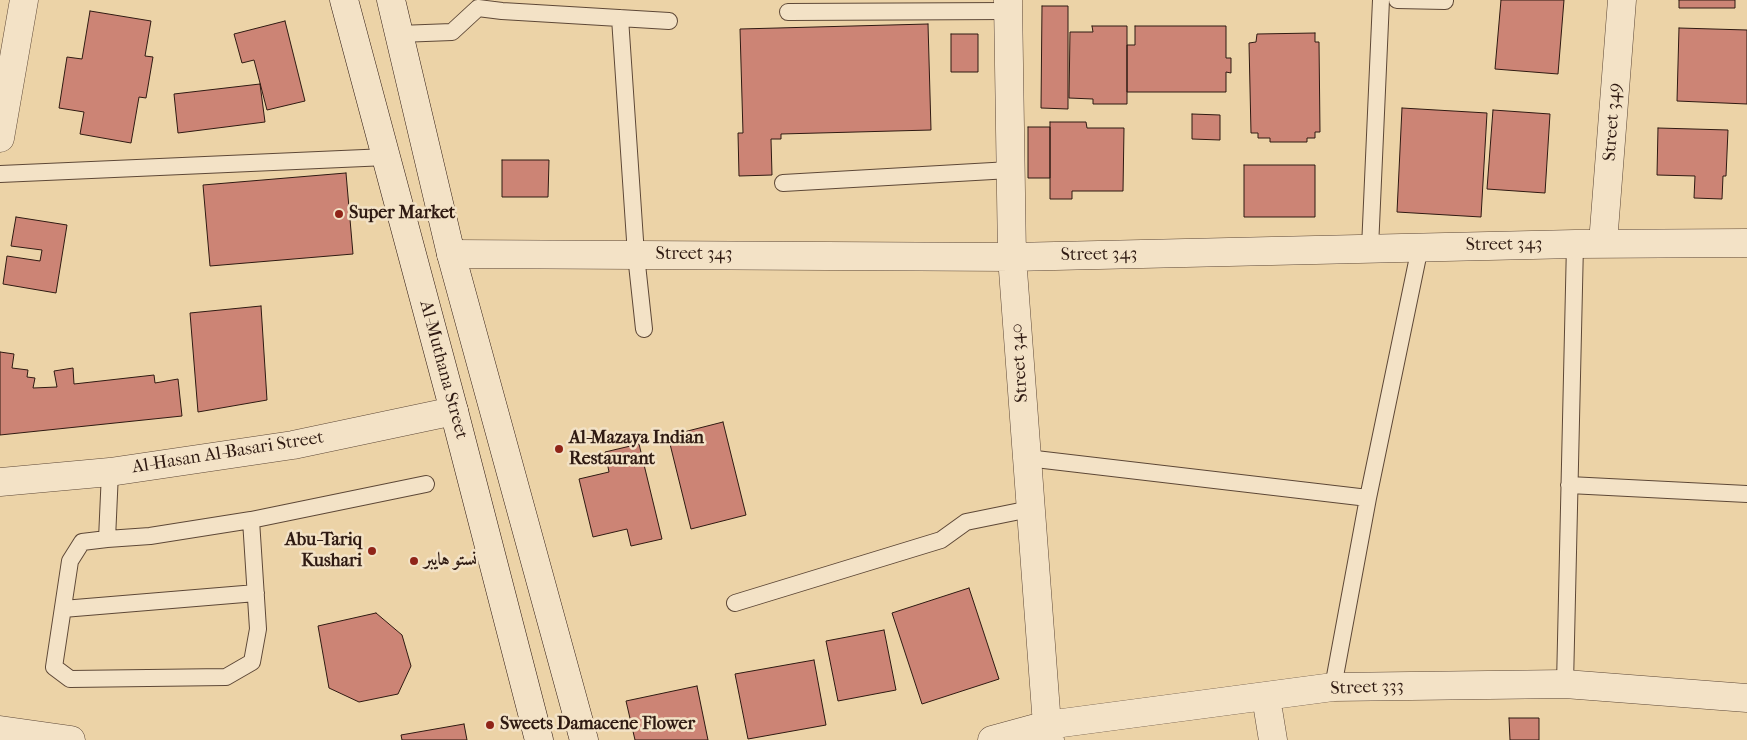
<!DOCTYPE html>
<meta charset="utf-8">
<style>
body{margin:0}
canvas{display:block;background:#ecd3a7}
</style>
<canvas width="1747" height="740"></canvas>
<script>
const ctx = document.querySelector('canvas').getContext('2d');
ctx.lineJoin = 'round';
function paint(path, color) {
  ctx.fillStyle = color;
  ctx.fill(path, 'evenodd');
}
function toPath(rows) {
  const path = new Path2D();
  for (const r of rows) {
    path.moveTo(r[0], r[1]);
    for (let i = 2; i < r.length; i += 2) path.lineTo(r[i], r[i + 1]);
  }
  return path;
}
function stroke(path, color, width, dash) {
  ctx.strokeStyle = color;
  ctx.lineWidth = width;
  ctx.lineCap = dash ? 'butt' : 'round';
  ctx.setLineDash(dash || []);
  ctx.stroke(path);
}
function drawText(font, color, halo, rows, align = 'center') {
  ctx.font = font + ' "IM FELL French Canon",Amiri,serif';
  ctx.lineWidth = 5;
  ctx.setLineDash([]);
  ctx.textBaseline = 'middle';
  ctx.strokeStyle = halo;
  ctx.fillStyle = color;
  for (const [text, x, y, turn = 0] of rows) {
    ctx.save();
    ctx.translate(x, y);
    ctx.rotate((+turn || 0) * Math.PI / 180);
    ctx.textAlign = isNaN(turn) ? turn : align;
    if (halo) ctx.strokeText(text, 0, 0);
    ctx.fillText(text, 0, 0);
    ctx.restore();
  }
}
const building = toPath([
 [1501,0,1564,0,1558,74,1495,69,1501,0],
 [1679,0,1735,0,1735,8,1679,8,1679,0],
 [1042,6,1068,6,1068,109,1041,108,1042,6],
 [90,11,151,21,145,56,153,57,146,98,139,97,131,143,80,134,84,112,59,108,67,57,82,59,90,11],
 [285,21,305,101,267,110,254,60,242,63,234,34,285,21],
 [928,24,931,130,781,134,781,139,771,139,772,175,739,176,738,133,743,133,740,29,928,24],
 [1092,26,1127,26,1127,104,1093,104,1093,99,1069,98,1070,32,1093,32,1092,26],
 [1135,26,1226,26,1226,58,1231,58,1231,73,1226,72,1226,92,1127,92,1127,45,1135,45,1135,26],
 [1679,28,1747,30,1747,104,1677,101,1679,28],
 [1315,33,1315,42,1319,42,1320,132,1315,132,1315,138,1307,138,1307,142,1270,142,1270,138,1258,138,1258,133,1251,133,1249,43,1256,42,1257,34,1315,33],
 [951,34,978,34,978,72,951,72,951,34],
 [260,84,265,122,178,133,174,94,260,84],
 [1402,108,1487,113,1481,217,1397,212,1402,108],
 [1493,110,1550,114,1545,193,1487,189,1493,110],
 [1192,114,1220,115,1220,140,1192,139,1192,114],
 [1050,122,1086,122,1087,128,1124,128,1123,191,1072,191,1072,199,1050,199,1050,122],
 [1028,127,1050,127,1050,178,1028,178,1028,127],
 [1658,128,1728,130,1726,176,1723,176,1722,199,1694,198,1695,176,1657,175,1658,128],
 [502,160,549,160,548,197,502,197,502,160],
 [1244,165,1315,165,1315,217,1244,217,1244,165],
 [346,173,353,254,210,266,203,185,346,173],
 [16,217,67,225,56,293,3,284,7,256,40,261,42,250,11,246,16,217],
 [261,306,267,400,198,412,190,313,261,306],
 [0,352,14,354,12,368,28,370,27,377,35,378,33,388,57,387,54,371,73,368,74,384,154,375,155,383,178,379,182,416,0,435,0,352],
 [723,422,746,515,691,529,668,436,723,422],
 [639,444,662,539,631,546,627,529,593,537,579,479,609,472,605,452,639,444],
 [969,588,999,679,922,704,892,613,969,588],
 [376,613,402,635,411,666,398,694,359,702,329,688,318,626,376,613],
 [884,630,896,690,838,701,826,641,884,630],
 [814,660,826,725,748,739,735,674,814,660],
 [697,686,708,740,635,740,626,701,697,686],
 [1509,718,1539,718,1539,740,1510,740,1509,718],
 [464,724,467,740,402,740,401,735,464,724]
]);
const lane = toPath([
 [1397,0,1445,1],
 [788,12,1008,11],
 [620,18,636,255,644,329],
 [399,34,452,32,478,8,502,11,669,21],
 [0,174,387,157],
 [783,183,1010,170],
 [1370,248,1381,0],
 [1027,458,1368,498],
 [110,472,107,539,150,536,251,520,426,484],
 [1569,485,1747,494],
 [107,539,82,542,70,561,54,667,70,679,226,677,252,662,258,629,251,520],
 [735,603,941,540,966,522,1030,509],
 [63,609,256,593],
 [1565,684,1575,244],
 [1333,687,1368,498,1420,247]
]);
const street = toPath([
 [1008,0,1012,257,1047,725,1050,740],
 [0,138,24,0],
 [1603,243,1622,0],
 [451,254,1012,257,1575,244,1747,243],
 [0,482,110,472,293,445,454,411],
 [1266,697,1273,740],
 [0,730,71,740],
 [992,740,1047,725,1333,687,1565,684,1747,698]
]);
const secondary = toPath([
 [344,0,454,411,539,740],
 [391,0,451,254,584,740]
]);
const markers = [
 [339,214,5,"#8f2418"],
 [559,449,5,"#8f2418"],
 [372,551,5,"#8f2418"],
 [414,561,5,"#8f2418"],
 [490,725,5,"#8f2418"]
];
const streetNames = [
 ["Street 349",1613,122,-86],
 ["Street 343",1504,245,-1],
 ["Street 343",694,255],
 ["Street 343",1099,255,-1],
 ["Street 340",1020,363,-94],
 ["Al-Muthana Street",443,370,75],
 ["Al-Hasan Al-Basari Street",228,453,-9],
 ["Street 333",1367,688,-2]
];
const poiNames = [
 ["Super Market",349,214],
 ["Al-Mazaya Indian",569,439],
 ["Restaurant",569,460],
 ["Abu-Tariq",362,541,"right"],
 ["Kushari",362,562,"right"],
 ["نستو هايبر",424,561],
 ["Sweets Damacene Flower",500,725]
];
paint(building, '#cc8475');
stroke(building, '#2f1a12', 1);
stroke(lane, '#5e4837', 18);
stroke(street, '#5e4837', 29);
stroke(secondary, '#2f1a12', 29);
stroke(lane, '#f3e2c6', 16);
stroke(street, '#f3e2c6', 28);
stroke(secondary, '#f3e2c6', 28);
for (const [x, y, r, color] of markers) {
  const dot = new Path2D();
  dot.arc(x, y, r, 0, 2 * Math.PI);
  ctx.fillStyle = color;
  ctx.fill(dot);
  stroke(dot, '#f3e2c6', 2);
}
drawText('18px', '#2f1a12', '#f3e2c6', streetNames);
drawText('bold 18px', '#2f1a12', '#f3e2c6', poiNames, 'left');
</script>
